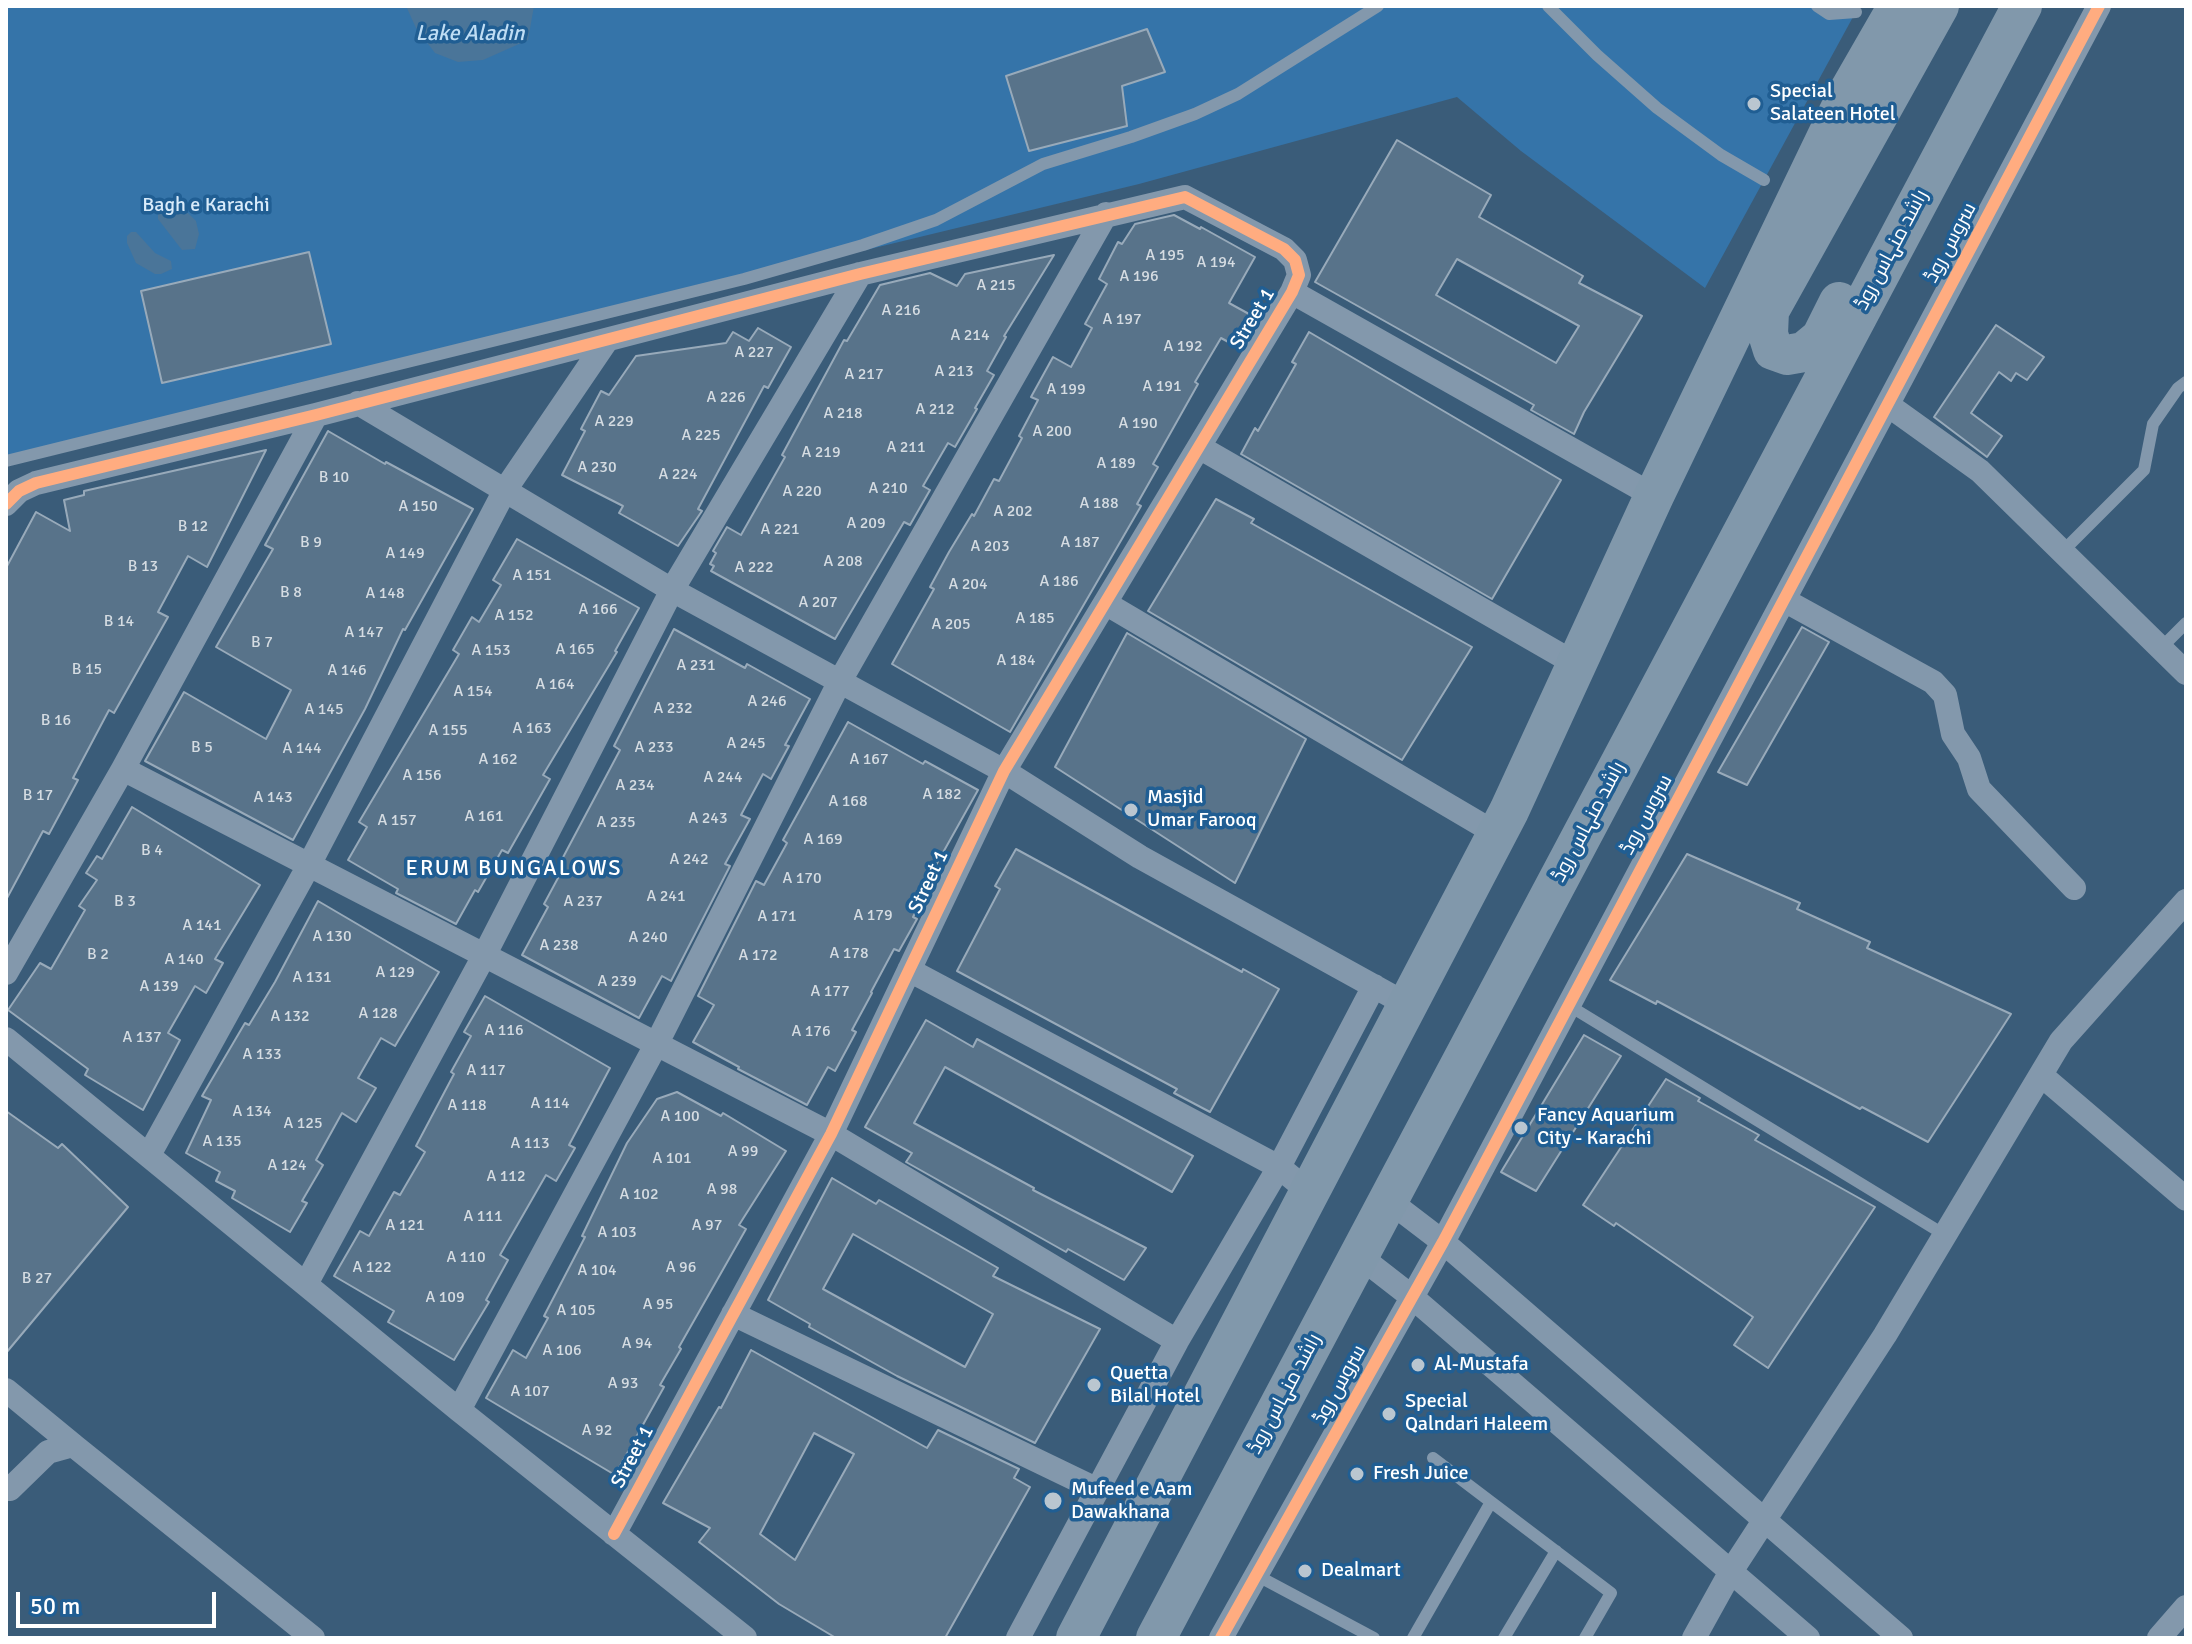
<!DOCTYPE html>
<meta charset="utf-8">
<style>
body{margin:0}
#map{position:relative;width:2192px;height:1644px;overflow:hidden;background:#3a5c79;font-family:Signika,sans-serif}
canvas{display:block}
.frame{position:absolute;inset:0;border:8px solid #fff;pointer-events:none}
.scale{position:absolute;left:16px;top:1592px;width:200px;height:36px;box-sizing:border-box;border:4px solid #fff;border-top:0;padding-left:10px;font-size:24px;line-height:28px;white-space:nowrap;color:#fff;-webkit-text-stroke:6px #205e93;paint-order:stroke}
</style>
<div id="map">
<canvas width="2192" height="1644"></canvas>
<div class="frame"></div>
<div class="scale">50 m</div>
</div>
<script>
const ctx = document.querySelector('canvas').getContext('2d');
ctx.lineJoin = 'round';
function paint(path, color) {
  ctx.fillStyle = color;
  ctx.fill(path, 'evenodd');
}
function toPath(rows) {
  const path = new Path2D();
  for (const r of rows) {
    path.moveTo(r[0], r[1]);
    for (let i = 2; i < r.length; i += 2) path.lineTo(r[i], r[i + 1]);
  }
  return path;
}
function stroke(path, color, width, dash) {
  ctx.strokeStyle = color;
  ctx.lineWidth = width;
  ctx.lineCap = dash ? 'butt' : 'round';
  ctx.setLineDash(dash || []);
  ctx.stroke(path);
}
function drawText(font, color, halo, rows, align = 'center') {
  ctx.font = font + ' Signika,Cairo,sans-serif';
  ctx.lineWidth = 7;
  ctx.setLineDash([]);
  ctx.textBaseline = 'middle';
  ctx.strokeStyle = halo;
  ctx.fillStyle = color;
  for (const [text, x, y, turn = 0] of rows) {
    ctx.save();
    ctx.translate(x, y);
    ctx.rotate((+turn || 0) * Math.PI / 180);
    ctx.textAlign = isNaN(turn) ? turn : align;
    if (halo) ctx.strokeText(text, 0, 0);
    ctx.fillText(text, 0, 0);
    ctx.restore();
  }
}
const green = toPath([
 [6,6,1859,6,1705,288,1521,151,1457,97,1139,184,365,371,6,461]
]);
const water = toPath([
 [406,6,534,6,528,40,483,60,458,62,435,53,416,28],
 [162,208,173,208,188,213,196,221,199,234,195,249,182,250,158,219,158,211],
 [131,232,136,232,155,253,171,261,172,269,161,274,155,274,136,263,127,243,127,236]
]);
const building = toPath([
 [1147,29,1165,72,1122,86,1127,126,1029,151,1006,76,1147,29],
 [1397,140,1491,195,1479,217,1583,276,1579,283,1642,316,1584,412,1574,434,1531,410,1534,405,1315,282,1397,140],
 [1457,259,1579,326,1556,363,1436,295,1457,259],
 [1174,215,1200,229,1201,227,1255,257,1229,303,1249,314,1232,344,1221,338,1195,382,1198,384,1153,464,1158,467,1137,504,1141,506,1010,732,892,664,934,589,930,587,949,552,972,514,974,516,994,479,999,481,1022,438,1019,436,1038,400,1031,397,1053,357,1071,367,1092,328,1085,324,1107,284,1099,279,1118,242,1122,244,1135,224,1174,215],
 [309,252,331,344,162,383,141,291,309,252],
 [1054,255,1004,336,1006,337,987,371,994,375,975,408,977,409,955,447,948,443,923,486,930,490,910,525,904,522,835,639,711,571,714,566,710,564,716,553,713,551,727,527,741,535,785,457,782,455,844,340,847,341,880,285,930,273,957,286,965,274,1054,255],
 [1996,325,2044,357,2027,380,2016,373,2011,381,1999,372,1971,413,2002,436,1987,457,1934,417,1996,325],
 [758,328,791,347,768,388,764,386,698,509,702,511,678,546,619,513,623,506,562,475,585,431,581,429,601,391,609,395,636,356,726,343,733,332,749,341,758,328],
 [1309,332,1561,480,1492,599,1241,454,1255,428,1258,431,1296,364,1292,362,1309,332],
 [328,431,385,464,386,462,473,509,405,630,403,629,365,709,293,840,145,761,184,692,266,739,291,690,216,647,273,549,265,545,328,431],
 [266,450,207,567,188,556,158,612,168,617,114,713,109,710,73,778,78,780,49,834,43,831,6,900,6,568,36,512,70,531,64,500,84,495,84,491,266,450],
 [1216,499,1254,519,1251,523,1472,647,1402,760,1148,611,1216,499],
 [517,539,639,608,615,651,617,652,543,775,550,779,508,853,502,850,478,892,475,890,456,924,396,893,398,889,348,860,367,827,359,822,459,654,453,650,472,617,479,622,501,585,493,580,517,539],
 [1802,627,1829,642,1747,785,1718,772,1802,627],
 [674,629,745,668,747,664,810,699,785,745,789,746,771,779,763,774,741,815,750,819,725,864,730,866,671,981,662,976,639,1018,522,955,548,907,544,904,565,865,560,863,620,750,614,746,674,629],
 [1127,633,1306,739,1235,883,1055,767,1127,633],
 [848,722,923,764,925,761,978,790,931,874,935,876,913,917,917,919,899,951,894,949,871,992,872,993,852,1030,856,1032,835,1071,828,1067,807,1105,738,1069,739,1067,693,1042,714,1005,698,996,756,881,764,885,787,843,783,840,848,722],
 [132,807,260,885,215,959,223,963,206,993,195,986,168,1033,180,1040,143,1110,85,1075,88,1069,8,1010,40,963,51,969,85,910,79,906,97,880,86,873,97,856,102,859,132,807],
 [1016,849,1242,972,1243,969,1279,989,1210,1112,1174,1093,1177,1089,957,971,1000,889,995,886,1016,849],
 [1687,854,1800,903,1797,909,1870,942,1867,948,2011,1014,1928,1142,1862,1107,1860,1109,1657,1001,1656,1004,1610,980,1687,854],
 [318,901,439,972,395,1046,381,1038,358,1078,376,1088,356,1122,342,1113,316,1160,323,1165,302,1201,307,1203,290,1232,232,1198,235,1191,216,1181,220,1172,186,1153,211,1100,202,1096,245,1023,249,1025,275,982,318,901],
 [485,996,610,1068,569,1145,575,1148,556,1181,546,1175,500,1255,508,1260,486,1300,489,1302,454,1360,388,1322,394,1311,334,1276,360,1231,369,1236,394,1192,400,1195,425,1152,416,1146,454,1074,451,1072,471,1036,464,1032,485,996],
 [926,1020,973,1047,977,1039,1193,1156,1172,1192,945,1067,914,1123,1034,1188,1033,1190,1146,1248,1124,1280,1068,1249,1066,1252,906,1162,912,1153,865,1127,926,1020],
 [1584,1035,1621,1056,1536,1191,1501,1172,1584,1035],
 [1666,1079,1700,1098,1698,1101,1759,1135,1755,1140,1875,1207,1768,1368,1734,1345,1753,1317,1616,1223,1614,1226,1583,1205,1666,1079],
 [677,1092,721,1116,723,1113,786,1151,739,1225,746,1229,679,1347,681,1349,660,1385,664,1387,615,1475,486,1398,513,1350,526,1358,548,1318,544,1316,585,1237,582,1236,627,1143,657,1099,677,1092],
 [6,1111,58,1148,62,1144,128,1207,6,1353,6,1111],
 [832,1178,876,1204,879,1200,998,1268,993,1276,1100,1329,1035,1443,897,1376,809,1327,810,1324,768,1300,832,1178],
 [853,1234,993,1314,965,1367,823,1289,853,1234],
 [751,1350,927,1448,938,1430,1019,1469,1014,1478,1030,1487,945,1638,836,1638,779,1604,699,1542,710,1528,663,1503,719,1407,721,1408,751,1350],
 [814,1433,854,1454,795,1560,760,1534,814,1433]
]);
const lane = toPath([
 [1548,6,1597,55,1657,108,1721,155,1764,180],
 [1817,6,1829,14,1856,12],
 [6,461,744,279,863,245,936,220,1043,164,1131,137,1195,114,1238,94,1378,6],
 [2062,552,2144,470,2153,424,2178,388,2186,382],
 [2161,648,2186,623],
 [1568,1005,1945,1235],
 [1433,1458,1611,1593,1585,1638],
 [1256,1575,1374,1638],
 [1413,1638,1491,1502],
 [1504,1638,1556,1551]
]);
const street = toPath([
 [1292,292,1654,496],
 [358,403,672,590,1004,771,1140,857,1406,1004],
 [1888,405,1980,471,2186,673],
 [1199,447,1576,664],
 [6,504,19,491,36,483,316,415,860,274,1185,197,1284,249,1295,260,1299,275,1292,292,1004,771,831,1134,614,1534],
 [1784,600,1933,682,1945,695,1953,734,1969,758,1979,789,2074,888],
 [1105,603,1497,834],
 [123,769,831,1134,1177,1341],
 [909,970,1279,1167,1302,1186,1309,1195],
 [6,973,123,769,316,415],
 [6,1039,459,1410,745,1638],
 [2041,1075,2186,1199],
 [149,1155,309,865,505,490,607,340],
 [1388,1200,1443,1242,1901,1638],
 [1358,1255,1412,1297,1808,1638],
 [306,1284,485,954,672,590,860,274],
 [733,1314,1098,1490],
 [6,1390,73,1445],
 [459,1410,657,1043,840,681,1106,214],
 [6,1488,10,1489,48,1452,73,1445,313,1638],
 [1018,1638,1177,1341,1279,1167,1374,986],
 [1221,1638,1443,1242,2099,6],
 [1694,1638,1730,1573,1885,1335,2061,1041,2186,901],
 [2159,1638,2186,1607]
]);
const primary = toPath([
 [1839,302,1821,338,1804,352,1787,355,1773,350,1768,334,1769,311,1939,6],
 [1076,1638,1509,811,1654,496,1848,93,1898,6],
 [1156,1638,2022,6]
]);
const cycleway = toPath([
 [6,504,19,491,36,483,316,415,860,274,1185,197,1284,249,1295,260,1299,275,1292,292,1004,771,831,1134,614,1534],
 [1221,1638,1443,1242,2099,6]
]);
const markers = [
 [1754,104,8,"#bac6d0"],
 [1131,810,8,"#bac6d0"],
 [1521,1128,8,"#bac6d0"],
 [1418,1365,8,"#bac6d0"],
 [1094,1385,8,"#bac6d0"],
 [1389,1414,8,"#bac6d0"],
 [1357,1474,8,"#bac6d0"],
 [1053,1501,10,"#bac6d0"],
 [1305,1571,8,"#bac6d0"]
];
const numberNames = [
 ["A 195",1165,256],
 ["A 194",1216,263],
 ["A 196",1139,277],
 ["A 215",996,286],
 ["A 216",901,311],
 ["A 197",1122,320],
 ["A 214",970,336],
 ["A 192",1183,347],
 ["A 227",754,353],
 ["A 213",954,372],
 ["A 217",864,375],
 ["A 191",1162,387],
 ["A 199",1066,390],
 ["A 226",726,398],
 ["A 212",935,410],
 ["A 218",843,414],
 ["A 229",614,422],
 ["A 190",1138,424],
 ["A 200",1052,432],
 ["A 225",701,436],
 ["A 211",906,448],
 ["A 219",821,453],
 ["A 189",1116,464],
 ["A 230",597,468],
 ["A 224",678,475],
 ["B 10",334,478],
 ["A 210",888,489],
 ["A 220",802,492],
 ["A 188",1099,504],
 ["A 150",418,507],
 ["A 202",1013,512],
 ["A 209",866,524],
 ["B 12",193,527],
 ["A 221",780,530],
 ["B 9",311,543],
 ["A 187",1080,543],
 ["A 203",990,547],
 ["A 149",405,554],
 ["A 208",843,562],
 ["B 13",143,567],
 ["A 222",754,568],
 ["A 151",532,576],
 ["A 186",1059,582],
 ["A 204",968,585],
 ["B 8",291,593],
 ["A 148",385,594],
 ["A 207",818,603],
 ["A 166",598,610],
 ["A 152",514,616],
 ["A 185",1035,619],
 ["B 14",119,622],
 ["A 205",951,625],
 ["A 147",364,633],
 ["B 7",262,643],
 ["A 165",575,650],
 ["A 153",491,651],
 ["A 184",1016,661],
 ["A 231",696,666],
 ["B 15",87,670],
 ["A 146",347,671],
 ["A 164",555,685],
 ["A 154",473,692],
 ["A 246",767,702],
 ["A 232",673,709],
 ["A 145",324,710],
 ["B 16",56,721],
 ["A 163",532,729],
 ["A 155",448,731],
 ["A 245",746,744],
 ["B 5",202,748],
 ["A 233",654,748],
 ["A 144",302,749],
 ["A 162",498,760],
 ["A 167",869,760],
 ["A 156",422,776],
 ["A 244",723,778],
 ["A 234",635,786],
 ["A 182",942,795],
 ["B 17",38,796],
 ["A 143",273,798],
 ["A 168",848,802],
 ["A 161",484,817],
 ["A 243",708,819],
 ["A 157",397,821],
 ["A 235",616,823],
 ["A 169",823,840],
 ["B 4",152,851],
 ["A 242",689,860],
 ["A 170",802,879],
 ["A 241",666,897],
 ["B 3",125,902],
 ["A 237",583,902],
 ["A 179",873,916],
 ["A 171",777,917],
 ["A 141",202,926],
 ["A 130",332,937],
 ["A 240",648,938],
 ["A 238",559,946],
 ["A 178",849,954],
 ["B 2",98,955],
 ["A 172",758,956],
 ["A 140",184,960],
 ["A 129",395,973],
 ["A 131",312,978],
 ["A 239",617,982],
 ["A 139",159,987],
 ["A 177",830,992],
 ["A 128",378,1014],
 ["A 132",290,1017],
 ["A 116",504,1031],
 ["A 176",811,1032],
 ["A 137",142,1038],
 ["A 133",262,1055],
 ["A 117",486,1071],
 ["A 114",550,1104],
 ["A 118",467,1106],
 ["A 134",252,1112],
 ["A 100",680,1117],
 ["A 125",303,1124],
 ["A 135",222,1142],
 ["A 113",530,1144],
 ["A 99",743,1152],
 ["A 101",672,1159],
 ["A 124",287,1166],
 ["A 112",506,1177],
 ["A 98",722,1190],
 ["A 102",639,1195],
 ["A 111",483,1217],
 ["A 121",405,1226],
 ["A 97",707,1226],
 ["A 103",617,1233],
 ["A 110",466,1258],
 ["A 122",372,1268],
 ["A 96",681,1268],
 ["A 104",597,1271],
 ["B 27",37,1279],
 ["A 109",445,1298],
 ["A 95",658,1305],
 ["A 105",576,1311],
 ["A 94",637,1344],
 ["A 106",562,1351],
 ["A 93",623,1384],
 ["A 107",530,1392],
 ["A 92",597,1431]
];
const poiNames = [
 ["Special",1770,92],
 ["Salateen Hotel",1770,115],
 ["Masjid",1147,798],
 ["Umar Farooq",1147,821],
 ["Fancy Aquarium",1537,1116],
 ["City - Karachi",1537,1139],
 ["Al-Mustafa",1434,1365],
 ["Quetta",1110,1374],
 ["Bilal Hotel",1110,1397],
 ["Special",1405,1402],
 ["Qalndari Haleem",1405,1425],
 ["Fresh Juice",1373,1474],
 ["Mufeed e Aam",1071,1490],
 ["Dawakhana",1071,1513],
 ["Dealmart",1321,1571]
];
const parkNames = [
 ["Bagh e Karachi",206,206]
];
const streetNames = [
 ["سروس روڈ",1951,243,-62],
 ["راشد منہاس روڈ",1892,250,-62],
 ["Street 1",1253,319,-59],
 ["سروس روڈ",1647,815,-62],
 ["راشد منہاس روڈ",1589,822,-62],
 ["Street 1",929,882,-65],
 ["سروس روڈ",1340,1385,-61],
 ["راشد منہاس روڈ",1285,1394,-62],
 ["Street 1",633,1457,-62]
];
const waterNames = [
 ["Lake Aladin",470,34]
];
const neighbourhoodNames = [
 ["ERUM BUNGALOWS",514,869]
];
paint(green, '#3574a9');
paint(water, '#4a7599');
paint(building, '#58738a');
stroke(building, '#98aaba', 2);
stroke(lane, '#8398ac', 12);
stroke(street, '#8398ac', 24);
stroke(primary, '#8198ab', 40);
stroke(cycleway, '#ffac80', 12);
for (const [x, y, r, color] of markers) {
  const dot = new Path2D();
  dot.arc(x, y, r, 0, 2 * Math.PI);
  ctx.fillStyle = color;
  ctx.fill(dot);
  stroke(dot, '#205e93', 3);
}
drawText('16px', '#d5dce2', null, numberNames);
drawText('20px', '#fff', '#205e93', poiNames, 'left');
drawText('20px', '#d9ebfa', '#205e93', parkNames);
drawText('20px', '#fff', '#205e93', streetNames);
drawText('italic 22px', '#bfddf4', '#205e93', waterNames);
ctx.letterSpacing = '2px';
drawText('22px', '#fff', '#205e93', neighbourhoodNames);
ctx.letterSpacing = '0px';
</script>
